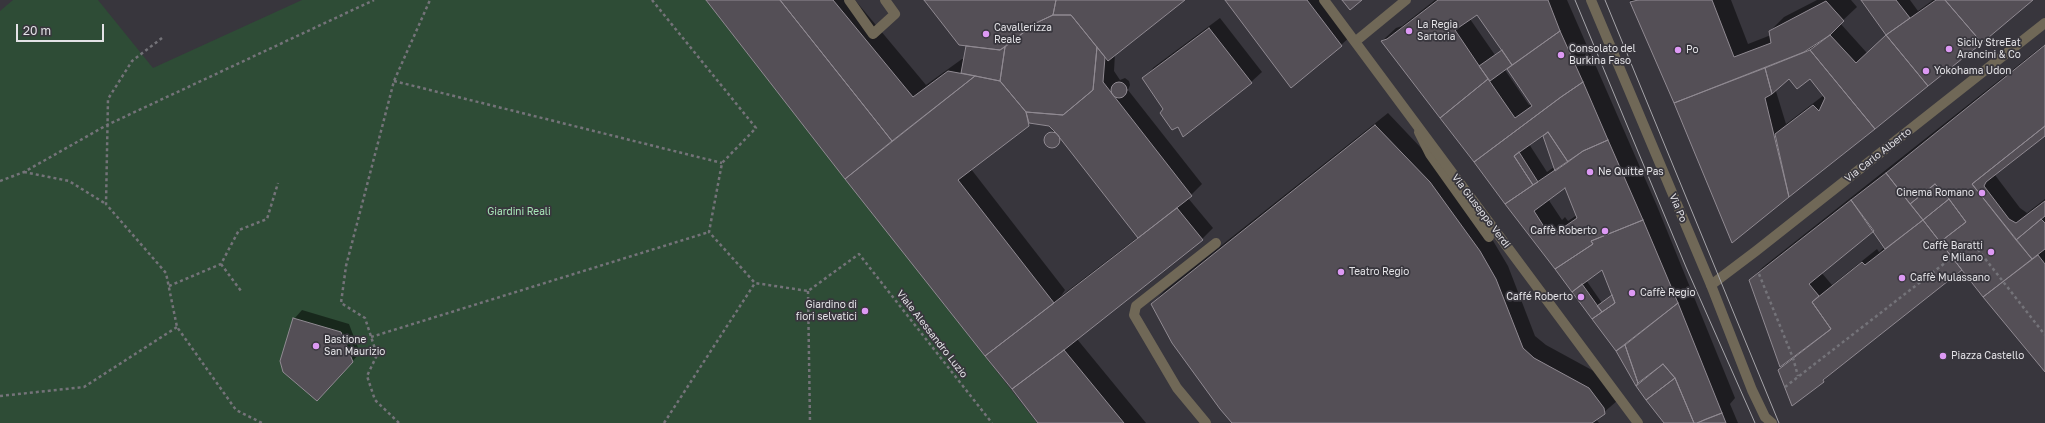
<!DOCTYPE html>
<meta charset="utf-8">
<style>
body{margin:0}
#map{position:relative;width:2045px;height:423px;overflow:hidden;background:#38363d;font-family:"Golos Text",sans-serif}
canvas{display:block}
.scale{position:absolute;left:16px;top:24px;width:88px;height:18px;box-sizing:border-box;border:2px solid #e3e2e6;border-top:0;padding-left:5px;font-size:12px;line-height:14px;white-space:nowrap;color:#e3e2e6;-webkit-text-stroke:3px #38363d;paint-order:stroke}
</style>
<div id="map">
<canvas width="2045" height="423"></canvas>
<div class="scale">20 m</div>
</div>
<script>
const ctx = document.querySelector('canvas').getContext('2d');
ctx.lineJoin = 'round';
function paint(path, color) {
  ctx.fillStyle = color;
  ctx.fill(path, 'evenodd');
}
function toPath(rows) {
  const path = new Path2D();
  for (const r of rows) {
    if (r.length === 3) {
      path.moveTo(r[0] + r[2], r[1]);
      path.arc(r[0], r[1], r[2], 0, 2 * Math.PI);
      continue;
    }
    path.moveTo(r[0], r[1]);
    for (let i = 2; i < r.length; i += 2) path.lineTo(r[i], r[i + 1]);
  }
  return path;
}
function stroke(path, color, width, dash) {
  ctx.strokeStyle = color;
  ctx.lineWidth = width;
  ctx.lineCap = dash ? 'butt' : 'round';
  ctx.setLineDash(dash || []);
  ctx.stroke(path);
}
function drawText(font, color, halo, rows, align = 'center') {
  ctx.font = font + ' "Golos Text",sans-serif';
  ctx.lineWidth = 3.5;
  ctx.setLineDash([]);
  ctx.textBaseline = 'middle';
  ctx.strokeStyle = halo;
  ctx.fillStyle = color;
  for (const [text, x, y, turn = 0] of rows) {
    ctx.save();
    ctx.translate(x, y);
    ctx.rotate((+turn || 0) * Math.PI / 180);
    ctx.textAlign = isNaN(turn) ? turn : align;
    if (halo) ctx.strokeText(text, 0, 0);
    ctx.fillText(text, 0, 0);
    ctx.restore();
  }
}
const green = toPath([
 [13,0,98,0,153,68,302,0,706,0,1037,423,0,423,0,11]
]);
const shadow = toPath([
 [707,0,855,0,926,85,962,59,965,59,967,45,926,0,1183,0,1115,54,1114,71,1120,80,1125,78,1129,81,1130,85,1128,90,1202,184,1188,198,1213,228,1202,239,1077,339,1146,423,1039,423],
 [1031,122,1050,125,1054,129,1045,137,1045,142,1047,145,1054,146,1062,140,1138,237,1061,296,1065,290,971,169],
 [1226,0,1326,0,1352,35,1341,45],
 [1435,0,1567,0,1657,206,1735,398,1730,404,1738,423,1664,423,1617,350,1382,41,1396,28,1402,26],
 [1477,13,1503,49,1495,55,1470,19],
 [1507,68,1532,104,1529,105,1505,70],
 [1546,132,1554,167,1547,172,1529,144],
 [1566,187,1577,215,1568,221,1565,217,1562,220,1548,199],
 [1602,268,1613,295,1602,303,1586,280],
 [1630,0,1731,0,1748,44,1771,35,1770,31,1784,17,1817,0,1851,0,1857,7,1840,23,1867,53,1887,35,1862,0,1910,0,1918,11,1933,0,2032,0,1732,241,1675,103,1678,100,1675,101],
 [1789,78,1810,78,1824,95,1786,124,1775,88],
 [1220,18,1262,72,1251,82,1178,126,1164,109,1144,78,1154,67],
 [2045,44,2045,135,1995,175,2020,208,2027,213,2045,199,2045,371,1962,268,1837,368,1823,381,1779,370,1785,364,1750,280,1763,267],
 [1874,229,1885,247,1879,252,1877,249,1832,285,1821,272],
 [1388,113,1442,170,1492,239,1508,266,1535,336,1546,345,1601,375,1617,401,1596,419,1599,423,1233,423,1152,304,1164,291],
 [302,310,349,324,360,353,325,391,294,319]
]);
const building = toPath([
 [706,0,780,0,892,141,845,179,706,0],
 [780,0,833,0,913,97,948,71,975,76,892,141,780,0],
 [924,0,1056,0,1053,15,1036,23,1000,50,959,45,924,0],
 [1056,0,1185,0,1108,61,1071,15,1053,15,1056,0],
 [1225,0,1307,0,1342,46,1291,88,1225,0],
 [1342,0,1362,0,1350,10,1342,0],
 [1438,0,1548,0,1560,31,1512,65,1477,15,1455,30,1488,79,1440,118,1381,41,1387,39,1438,0],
 [1638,0,1712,0,1734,57,1771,43,1769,31,1826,1,1844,21,1830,35,1804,52,1674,103,1630,2,1638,0],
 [1861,0,1896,0,1910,18,1886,35,1861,0],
 [1936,0,1945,0,1982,43,1928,86,1886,35,1936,0],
 [1945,0,2033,0,1982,43,1945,0],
 [1053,15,1071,15,1097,47,1093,90,1063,115,1026,112,1000,81,1005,47,1036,23,1053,15],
 [1209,28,1252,83,1183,137,1178,127,1172,130,1160,113,1163,109,1142,78,1209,28],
 [1560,31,1583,82,1561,97,1474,162,1440,118,1488,79,1515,118,1532,106,1507,69,1560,31],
 [1830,35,1856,63,1886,35,1928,86,1875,129,1810,50,1830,35],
 [2045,45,2045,126,1972,184,2032,259,1983,297,1940,242,1966,222,1949,199,1935,184,1910,204,1886,173,2045,45],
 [966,46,1000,50,1005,47,1000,81,961,73,966,46],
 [1097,47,1105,57,1103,82,1192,196,1138,238,1056,133,1049,126,1029,123,1026,112,1063,115,1093,90,1097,47],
 [1502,50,1512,65,1490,81,1479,66,1502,50],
 [1810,50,1875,129,1789,197,1775,134,1813,105,1819,111,1825,98,1810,79,1797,89,1789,79,1772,94,1765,68,1810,50],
 [1765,68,1772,94,1765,98,1789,197,1732,243,1674,103,1765,68],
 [975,76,1000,81,1026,112,1029,126,958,180,1054,303,985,356,845,179,975,76],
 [1583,82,1608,140,1583,151,1568,162,1548,132,1514,156,1533,185,1505,204,1474,162,1561,97,1583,82],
 [1119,90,8],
 [1375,125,1430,182,1480,251,1496,279,1523,348,1534,358,1589,388,1604,408,1605,414,1592,423,1232,423,1220,409,1172,343,1151,304,1375,125],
 [2045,126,2045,136,1986,182,1984,186,2009,219,2016,223,2045,201,2045,216,2016,240,1972,184,2045,126],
 [1052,140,8],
 [1548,132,1568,162,1555,171,1543,136,1548,132],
 [1608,140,1643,220,1591,241,1593,244,1555,269,1505,204,1583,151,1608,140],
 [1565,188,1577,218,1554,234,1551,230,1548,233,1534,211,1565,188],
 [1519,152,1538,182,1533,185,1514,156,1519,152],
 [1886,173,1923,220,1885,249,1851,200,1886,173],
 [1935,184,1949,199,1923,220,1910,204,1935,184],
 [1949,199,1966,222,1940,242,1923,220,1949,199],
 [1851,200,1874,231,1809,284,1819,296,1812,302,1831,329,1780,367,1749,280,1851,200],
 [1177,208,1203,240,1064,350,1012,389,985,356,1177,208],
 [2041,219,2045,223,2045,249,2032,259,2016,240,2041,219],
 [1643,220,1678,303,1616,351,1592,319,1615,303,1602,270,1572,292,1555,269,1593,244,1591,241,1643,220],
 [1923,220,1962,270,1823,380,1824,382,1792,406,1778,370,1831,329,1812,302,1862,262,1865,265,1923,220],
 [2038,255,2045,264,2045,372,1983,297,2038,255],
 [1582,284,1602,312,1592,319,1572,292,1582,284],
 [1612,295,1615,303,1602,312,1597,306,1612,295],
 [1678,303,1722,413,1697,423,1694,423,1675,378,1663,364,1638,383,1625,345,1678,303],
 [293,318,341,332,353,362,317,401,283,372,280,361,293,318],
 [1625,345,1638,383,1636,386,1616,351,1625,345],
 [1064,350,1124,423,1038,423,1012,389,1064,350],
 [1663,364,1675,378,1646,400,1636,386,1663,364],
 [1675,378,1694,423,1664,423,1646,400,1675,378],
 [1722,413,1726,423,1697,423,1706,419,1722,413]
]);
const path = toPath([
 [652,0,756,128,722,163,709,232,755,283,808,291,859,254,992,423],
 [162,38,132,61,108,99,106,204,166,273,177,327,236,410,262,423],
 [394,81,722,163],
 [24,172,69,181,106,204],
 [0,181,24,172,107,125,374,0],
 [221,264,241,291],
 [1759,274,1793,358,1798,376],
 [169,286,221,264,239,230,267,219,278,183],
 [808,291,810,423],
 [371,337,709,232],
 [1785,387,1972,242,2045,335],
 [0,396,84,387,177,327],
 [399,423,375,400,367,376,377,355,365,318,341,303,346,266,394,81,430,0],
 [664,423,755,283]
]);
const service = toPath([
 [1419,132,1430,154,1489,237]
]);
const pedestrian = toPath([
 [849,0,873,34,895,14,885,0],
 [1206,423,1177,388,1134,315,1136,306,1216,243]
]);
const minor = toPath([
 [1324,0,1638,423],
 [1356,41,1406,0],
 [1711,285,1756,251,2045,23]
]);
const tertiary = toPath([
 [1591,0,1711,285,1752,390,1765,417,1772,423]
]);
const tram = toPath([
 [1575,0,1686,267,1755,423],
 [1605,0,1779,423]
]);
const markers = [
 [1409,31,4,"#dd99f4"],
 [986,34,4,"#dd99f4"],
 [1949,49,4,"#dd99f4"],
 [1678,50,4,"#dd99f4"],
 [1561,55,4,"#dd99f4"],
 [1926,71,4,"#dd99f4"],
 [1590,172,4,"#dd99f4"],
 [1982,193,4,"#dd99f4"],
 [1605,231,4,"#dd99f4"],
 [1991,252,4,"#dd99f4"],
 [1341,272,4,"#dd99f4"],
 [1902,278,4,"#dd99f4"],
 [1632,293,4,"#dd99f4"],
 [1581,297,4,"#dd99f4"],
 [865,311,4,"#dd99f4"],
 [316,346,4,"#dd99f4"],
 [1943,356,4,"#dd99f4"]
];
const poiNames = [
 ["La Regia",1417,25],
 ["Sartoria",1417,37],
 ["Cavallerizza",994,28],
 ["Reale",994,40],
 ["Sicily StreEat",1957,43],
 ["Arancini & Co",1957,55],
 ["Consolato del",1569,49],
 ["Burkina Faso",1569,61],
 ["Po",1686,50],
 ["Yokohama Udon",1934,71],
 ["Ne Quitte Pas",1598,172],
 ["Cinema Romano",1974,193,"right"],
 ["Caffè Roberto",1597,231,"right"],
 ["Caffè Baratti",1983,246,"right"],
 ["e Milano",1983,258,"right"],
 ["Teatro Regio",1349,272],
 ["Caffè Mulassano",1910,278],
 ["Caffè Regio",1640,293],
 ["Caffé Roberto",1573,297,"right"],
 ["Giardino di",857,305,"right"],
 ["fiori selvatici",857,317,"right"],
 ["Bastione",324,340],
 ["San Maurizio",324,352],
 ["Piazza Castello",1951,356]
];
const streetNames = [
 ["Via Carlo Alberto",1878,155,-38],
 ["Via Po",1678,208,67],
 ["Via Giuseppe Verdi",1481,211,53],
 ["Viale Alessandro Luzio",932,334,52]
];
const parkNames = [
 ["Giardini Reali",519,212]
];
paint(green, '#2e4c36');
paint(shadow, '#0007');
paint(building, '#544f56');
stroke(building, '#908a92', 1);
stroke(path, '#747379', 2.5, [3, 3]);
stroke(service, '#706857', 10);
stroke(pedestrian, '#706857', 10);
stroke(minor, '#706857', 10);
stroke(tertiary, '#706857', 10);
stroke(tram, '#a6a5aa', 1);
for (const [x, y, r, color] of markers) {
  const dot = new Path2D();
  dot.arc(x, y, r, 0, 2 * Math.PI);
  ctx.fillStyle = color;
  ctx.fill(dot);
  stroke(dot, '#38363d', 1.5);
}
drawText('10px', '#e3e2e6', '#38363d', poiNames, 'left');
drawText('10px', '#e3e2e6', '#38363d', streetNames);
drawText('10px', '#a8e7b8', '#38363d', parkNames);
</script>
